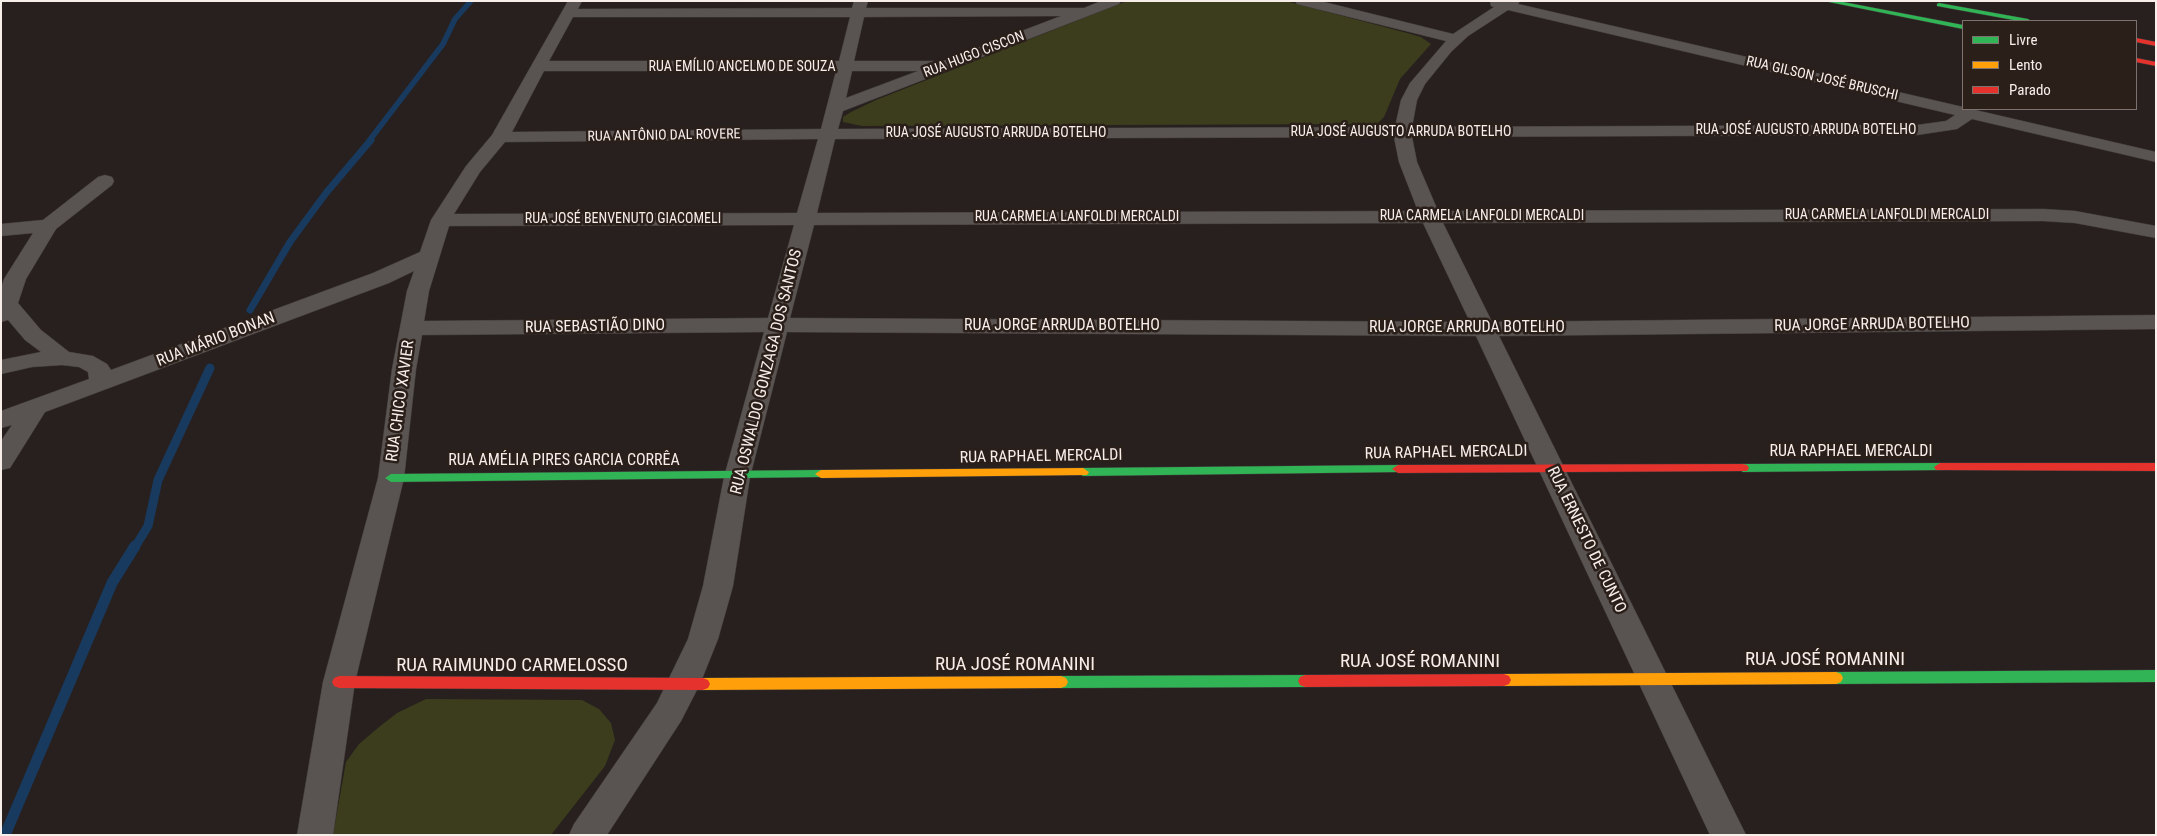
<!DOCTYPE html>
<meta charset="utf-8">
<style>
body{margin:0}
#map{position:relative;width:2157px;height:836px;overflow:hidden;background:#27201e;font-family:"Roboto Condensed",sans-serif}
canvas{display:block}
.frame{position:absolute;inset:0;border:2px solid #f7eeea;pointer-events:none}
.legend{position:absolute;left:1962px;top:20px;width:175px;height:90px;box-sizing:border-box;background:#2b1f1a;border:1px solid #7d726d;margin:0;padding:6px 9px;list-style:none;font-size:15px;color:#f7eeea}
.legend li{display:flex;align-items:center;gap:10px;height:25px}
.legend b{width:25px;border:1px solid #7d726d}
</style>
<div id="map">
<canvas width="2157" height="836"></canvas>
<div class="frame"></div>
<ul class="legend">
<li><b style="height:6px;background:#30b455"></b>Livre</li>
<li><b style="height:6px;background:#ff9f0a"></b>Lento</li>
<li><b style="height:6px;background:#e5322d"></b>Parado</li>
</ul>
</div>
<script>
const ctx = document.querySelector('canvas').getContext('2d');
ctx.lineJoin = 'round';
function paint(path, color) {
  ctx.fillStyle = color;
  ctx.fill(path, 'evenodd');
}
function toPath(rows) {
  const path = new Path2D();
  for (const r of rows) {
    path.moveTo(r[0], r[1]);
    for (let i = 2; i < r.length; i += 2) path.lineTo(r[i], r[i + 1]);
  }
  return path;
}
function stroke(path, color, width, dash) {
  ctx.strokeStyle = color;
  ctx.lineWidth = width;
  ctx.lineCap = dash ? 'butt' : 'round';
  ctx.setLineDash(dash || []);
  ctx.stroke(path);
}
function drawText(font, color, halo, rows, align = 'center') {
  ctx.font = font + ' "Roboto Condensed",sans-serif';
  ctx.lineWidth = 5;
  ctx.setLineDash([]);
  ctx.textBaseline = 'middle';
  ctx.strokeStyle = halo;
  ctx.fillStyle = color;
  for (const [text, x, y, turn = 0] of rows) {
    ctx.save();
    ctx.translate(x, y);
    ctx.rotate((+turn || 0) * Math.PI / 180);
    ctx.textAlign = isNaN(turn) ? turn : align;
    if (halo) ctx.strokeText(text, 0, 0);
    ctx.fillText(text, 0, 0);
    ctx.restore();
  }
}
const green = toPath([
 [1127,1,1286,1,1407,33,1421,37,1431,44,1400,79,1384,117,1378,123,1366,124,862,126,843,122,843,117,851,112,876,100],
 [426,699,582,700,599,709,611,723,615,740,605,766,551,835,333,835,346,762,359,744,379,727,397,713]
]);
const streamFar3 = toPath([
 [369,141,443,44,455,19,471,1]
]);
const streamFar2 = toPath([
 [250,310,290,242,326,193,371,140]
]);
const streamFar1 = toPath([
 [135,547,148,526,158,480,210,368]
]);
const stream = toPath([
 [5,835,112,583,135,546]
]);
const street = toPath([
 [568,1,582,1,578,9,852,8,854,1,868,1,866,8,1084,8,1101,1,1121,1,1119,4,843,111,838,129,1395,127,1401,100,1410,83,1446,41,1297,4,1295,1,1320,1,1453,34,1494,7,1491,6,1490,1,1520,1,1518,4,1963,107,1963,109,1971,109,2156,152,2156,162,1972,119,1957,129,1917,135,1412,137,1417,162,1438,211,2043,209,2075,211,2156,226,2156,238,2075,223,2043,221,1443,223,1492,322,2156,315,2156,329,1499,336,1746,835,1710,835,1476,336,787,332,750,477,733,586,718,639,700,684,681,721,607,835,569,835,574,824,657,703,688,639,703,586,724,477,764,332,422,335,416,369,404,478,355,682,333,835,297,835,323,682,378,478,392,369,407,291,414,271,389,283,45,412,10,468,1,470,1,441,12,425,1,428,1,411,89,379,88,372,79,367,62,365,32,367,1,374,1,360,41,352,25,340,8,320,1,322,1,288,4,279,33,233,1,236,1,224,43,220,98,177,105,175,112,177,114,181,112,185,56,229,26,279,18,303,41,330,69,352,93,356,107,364,111,370,373,273,420,252,431,220,466,166,492,135,568,1],
 [1508,10,1955,115,1946,121,1917,125,1412,127,1417,100,1425,84,1451,52,1468,36,1508,10],
 [1061,16,943,61,854,61,864,17,1061,16],
 [573,17,850,17,839,61,549,61,573,17],
 [544,71,836,71,821,129,512,132,544,71],
 [852,71,918,71,846,98,852,71],
 [1394,137,1399,162,1418,211,817,213,835,139,1394,137],
 [818,139,797,213,454,214,480,172,505,142,818,139],
 [1423,223,1470,322,790,318,814,225,1423,223],
 [794,225,768,318,424,321,429,291,449,226,794,225]
]);
const fast = toPath([
 [1824,1,1838,1,1963,25,1963,29,1824,1],
 [1939,3,2028,19,2031,21,2019,21,1937,6,1937,4,1939,3],
 [1940,463,1946,467,1944,470,1743,472,1737,468,1743,464,1940,463],
 [1398,465,1402,466,1404,469,1402,472,1083,476,1077,472,1083,468,1398,465],
 [821,470,825,471,827,474,825,477,391,482,385,478,391,474,821,470],
 [2156,670,2156,682,1836,684,1831,682,1829,678,1831,674,1836,672,2156,670],
 [1305,675,1310,677,1312,681,1310,685,1305,687,1061,688,1056,686,1054,682,1056,678,1061,676,1305,675]
]);
const slow = toPath([
 [1083,468,1089,472,1087,475,821,478,815,474,821,470,1083,468],
 [1836,672,1841,674,1843,678,1841,682,1836,684,1504,686,1499,684,1497,680,1499,676,1504,674,1836,672],
 [1061,676,1066,678,1068,682,1066,686,1061,688,703,690,698,688,696,684,698,680,703,678,1061,676]
]);
const jam = toPath([
 [2136,38,2156,42,2156,46,2136,42,2136,38],
 [2136,58,2156,62,2156,66,2136,62,2136,58],
 [1940,463,2156,463,2156,471,1936,470,1934,467,1940,463],
 [1743,464,1747,465,1749,468,1747,471,1398,473,1392,469,1398,465,1743,464],
 [1504,674,1509,676,1511,680,1509,684,1504,686,1305,687,1300,685,1298,681,1300,677,1305,675,1504,674],
 [339,676,703,678,708,680,710,684,708,688,703,690,339,688,334,686,332,682,334,678,339,676]
]);
const farStreetnames = [
 ["RUA HUGO CISCON",974,55,-21],
 ["RUA EMÍLIO ANCELMO DE SOUZA",742,67],
 ["RUA GILSON JOSÉ BRUSCHI",1822,79,13],
 ["RUA JOSÉ AUGUSTO ARRUDA BOTELHO",1806,130],
 ["RUA JOSÉ AUGUSTO ARRUDA BOTELHO",1401,132],
 ["RUA JOSÉ AUGUSTO ARRUDA BOTELHO",996,133],
 ["RUA ANTÔNIO DAL ROVERE",664,136,-1],
 ["RUA CARMELA LANFOLDI MERCALDI",1887,215],
 ["RUA CARMELA LANFOLDI MERCALDI",1482,216],
 ["RUA CARMELA LANFOLDI MERCALDI",1077,217],
 ["RUA JOSÉ BENVENUTO GIACOMELI",623,219]
];
const streetNames = [
 ["RUA JORGE ARRUDA BOTELHO",1872,325,-1],
 ["RUA JORGE ARRUDA BOTELHO",1062,326],
 ["RUA SEBASTIÃO DINO",595,327,-1],
 ["RUA JORGE ARRUDA BOTELHO",1467,328],
 ["RUA MÁRIO BONAN",216,340,-21],
 ["RUA OSWALDO GONZAGA DOS SANTOS",767,372,-76],
 ["RUA CHICO XAVIER",401,401,-82],
 ["RUA RAPHAEL MERCALDI",1851,452],
 ["RUA RAPHAEL MERCALDI",1446,453,-1],
 ["RUA RAPHAEL MERCALDI",1041,457,-1],
 ["RUA AMÉLIA PIRES GARCIA CORRÊA",564,461],
 ["RUA ERNESTO DE CUNTO",1586,540,64]
];
const nearStreetnames = [
 ["RUA JOSÉ ROMANINI",1825,660],
 ["RUA JOSÉ ROMANINI",1420,662],
 ["RUA JOSÉ ROMANINI",1015,665],
 ["RUA RAIMUNDO CARMELOSSO",512,666]
];
paint(green, '#3c3d1d');
stroke(streamFar3, '#193a5f', 5.5);
stroke(streamFar2, '#193a5f', 7);
stroke(streamFar1, '#193a5f', 9);
stroke(stream, '#193a5f', 11);
stroke(street, '#413b3a', 1);
stroke(fast, '#413b3a', 1);
stroke(slow, '#413b3a', 1);
stroke(jam, '#413b3a', 1);
paint(street, '#595351');
paint(fast, '#30b455');
paint(slow, '#ff9f0a');
paint(jam, '#e5322d');
drawText('14px', '#f7eeea', '#2b1f1a', farStreetnames);
drawText('16px', '#f7eeea', '#2b1f1a', streetNames);
drawText('19px', '#f7eeea', '#2b1f1a', nearStreetnames);
</script>
